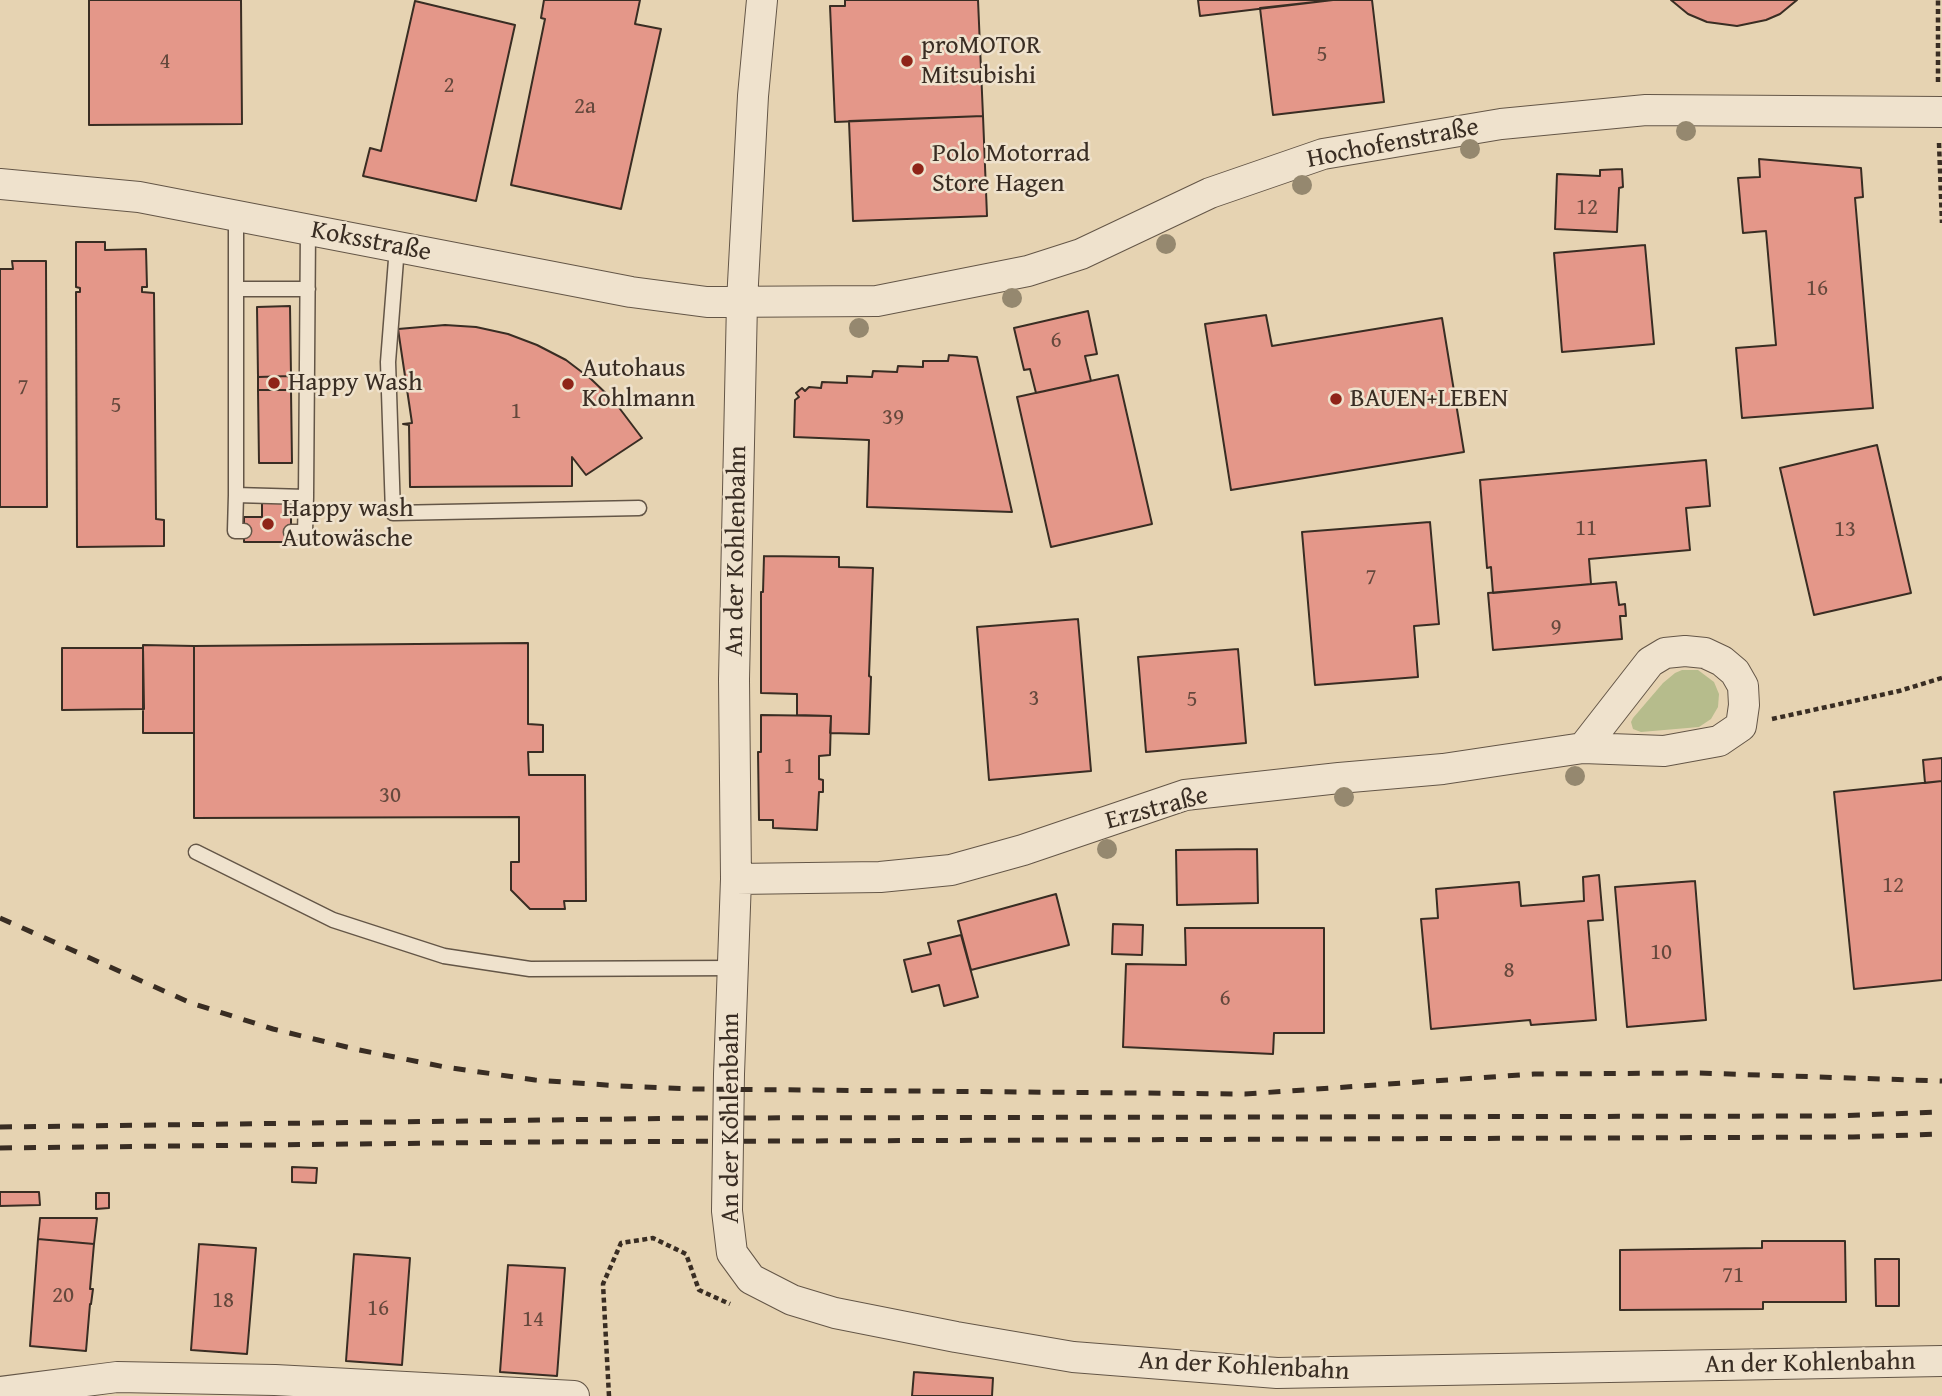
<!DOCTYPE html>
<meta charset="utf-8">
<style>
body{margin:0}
canvas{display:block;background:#e6d3b2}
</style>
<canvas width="1942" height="1396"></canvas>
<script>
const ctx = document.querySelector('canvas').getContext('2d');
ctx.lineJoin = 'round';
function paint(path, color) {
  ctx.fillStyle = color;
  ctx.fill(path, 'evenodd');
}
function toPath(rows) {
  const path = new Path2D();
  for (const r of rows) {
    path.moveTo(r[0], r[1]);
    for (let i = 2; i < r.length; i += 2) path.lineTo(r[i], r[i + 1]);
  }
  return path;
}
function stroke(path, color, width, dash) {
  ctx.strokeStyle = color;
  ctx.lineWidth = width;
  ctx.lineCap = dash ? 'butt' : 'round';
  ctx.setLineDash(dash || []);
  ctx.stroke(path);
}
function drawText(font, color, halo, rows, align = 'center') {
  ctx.font = font + ' "Gentium Book Plus",serif';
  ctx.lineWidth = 5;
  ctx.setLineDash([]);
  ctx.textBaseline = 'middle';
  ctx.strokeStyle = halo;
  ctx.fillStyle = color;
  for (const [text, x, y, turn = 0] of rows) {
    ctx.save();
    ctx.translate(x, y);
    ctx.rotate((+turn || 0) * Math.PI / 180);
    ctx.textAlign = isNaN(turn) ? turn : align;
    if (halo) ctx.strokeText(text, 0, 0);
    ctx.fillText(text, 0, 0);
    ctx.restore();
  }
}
const green = toPath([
 [1682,670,1698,670,1714,682,1719,694,1718,707,1711,719,1699,727,1641,732,1633,729,1631,722,1633,718,1663,683,1675,673]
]);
const building = toPath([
 [89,0,241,0,242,124,89,125,89,0],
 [544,0,640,0,635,24,661,29,621,209,511,185,545,19,541,18,544,0],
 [845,0,978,0,983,116,835,122,830,6,845,6,845,0],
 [1198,0,1333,0,1200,16,1198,0],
 [1333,0,1372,0,1384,102,1273,115,1260,8,1333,0],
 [1671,0,1797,0,1780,14,1766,20,1737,26,1707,22,1688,14,1671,0],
 [415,1,515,25,476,201,363,176,370,148,381,151,415,1],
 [983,116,987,216,853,221,849,121,983,116],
 [1759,159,1861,168,1863,197,1855,198,1873,408,1742,418,1736,348,1776,345,1766,231,1743,233,1738,178,1760,177,1759,159],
 [1622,169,1623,187,1619,188,1617,232,1555,229,1557,174,1600,176,1600,170,1622,169],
 [76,242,105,242,105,250,146,249,147,287,142,287,142,292,154,293,156,519,164,520,164,546,77,547,76,292,80,292,80,288,76,287,76,242],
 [1645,245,1654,344,1562,352,1554,253,1645,245],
 [12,261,46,261,47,507,0,507,0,269,13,269,12,261],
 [290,306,291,376,258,377,257,307,290,306],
 [1088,311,1097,354,1085,356,1091,381,1036,393,1030,369,1024,370,1014,328,1088,311],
 [1266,315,1272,346,1442,318,1464,452,1231,490,1205,324,1266,315],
 [445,325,476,327,508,334,537,345,566,360,591,379,614,401,642,438,586,475,572,457,572,486,410,487,409,425,403,424,412,423,398,329,445,325],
 [949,355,977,357,1012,512,867,507,869,440,794,437,795,400,799,397,796,393,802,388,805,391,809,387,821,388,822,382,847,383,847,376,872,377,873,371,897,372,898,366,923,367,923,361,948,361,949,355],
 [1118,375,1152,524,1051,547,1017,397,1118,375],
 [291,376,291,390,258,390,258,377,291,376],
 [258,390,291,390,292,463,259,463,258,390],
 [1877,445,1911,593,1814,615,1780,468,1877,445],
 [1706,460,1710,506,1686,508,1690,550,1589,559,1591,584,1493,593,1491,567,1487,568,1480,480,1706,460],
 [262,502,291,502,291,542,244,542,244,517,262,517,262,502],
 [1430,522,1439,624,1414,626,1418,677,1315,685,1302,532,1430,522],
 [764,556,839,557,839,567,873,568,869,676,871,677,869,734,830,733,831,716,797,715,797,694,761,693,761,592,763,592,764,556],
 [1616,582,1619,605,1625,604,1626,616,1620,616,1622,639,1493,650,1488,593,1616,582],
 [1078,619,1091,771,989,780,977,627,1078,619],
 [528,643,528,724,543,725,543,752,528,752,529,775,585,775,586,901,564,901,565,909,530,909,511,890,511,862,519,862,519,817,194,818,194,646,528,643],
 [143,645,194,646,194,733,143,733,143,645],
 [62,648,143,648,144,709,62,710,62,648],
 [1238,649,1246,743,1146,752,1138,657,1238,649],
 [761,715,831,716,830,755,819,756,819,779,823,780,823,792,819,792,817,830,773,828,773,820,759,820,758,752,761,752,761,715],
 [1942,758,1942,781,1925,783,1923,760,1942,758],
 [1942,781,1942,980,1854,989,1834,792,1942,781],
 [1257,849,1258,903,1177,905,1176,850,1257,849],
 [1599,875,1603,920,1588,921,1596,1020,1531,1025,1530,1020,1431,1029,1421,919,1438,918,1436,889,1519,882,1521,906,1584,901,1583,877,1599,875],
 [1695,881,1706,1020,1627,1027,1615,887,1695,881],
 [1056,894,1069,945,971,970,958,921,1056,894],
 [1113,924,1143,925,1142,955,1112,954,1113,924],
 [1185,928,1324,928,1324,1033,1274,1033,1273,1054,1123,1047,1126,964,1186,965,1185,928],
 [961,935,978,997,944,1006,939,985,912,992,904,960,931,954,928,943,961,935],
 [292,1167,317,1168,316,1183,292,1182,292,1167],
 [0,1192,39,1192,40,1205,0,1206,0,1192],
 [96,1193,109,1193,109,1208,96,1209,96,1193],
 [40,1218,97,1218,94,1244,38,1239,40,1218],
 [38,1239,94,1244,90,1289,93,1289,91,1304,90,1304,86,1351,30,1346,38,1239],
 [1762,1241,1845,1241,1846,1302,1763,1302,1763,1309,1620,1310,1620,1250,1762,1248,1762,1241],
 [199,1244,256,1248,247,1354,191,1350,199,1244],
 [354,1254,410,1258,402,1365,346,1361,354,1254],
 [1875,1259,1899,1259,1899,1306,1876,1306,1875,1259],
 [508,1265,565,1268,557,1376,500,1372,508,1265],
 [914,1372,993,1378,992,1396,912,1396,914,1372]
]);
const path = toPath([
 [1938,82,1938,0],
 [1939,143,1942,223],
 [1772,719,1899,691,1942,678],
 [609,1396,603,1284,621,1243,653,1238,686,1254,699,1290,730,1304]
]);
const lane = toPath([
 [236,215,236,495,306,497,308,229],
 [397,247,388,362,393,513,639,508],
 [236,289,308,289],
 [236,495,235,531,244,531],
 [291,532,305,532,306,497],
 [196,852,333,920,444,956,530,969,733,968]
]);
const street = toPath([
 [762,0,753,96,742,302,734,679,736,879,729,1074,727,1211,732,1253,751,1279,792,1300,835,1313,956,1337,1073,1357,1277,1373,1942,1361],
 [0,184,139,197,631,292,707,302,877,301,1028,271,1081,254,1210,193,1323,154,1501,124,1646,110,1942,112],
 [736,879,880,877,951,870,1023,850,1185,795,1339,778,1443,769,1583,748,1664,751,1719,741,1741,726,1744,705,1743,686,1735,672,1722,661,1705,653,1685,651,1665,653,1650,662,1583,748],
 [0,1392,117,1377,275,1380,574,1396]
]);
const rail = toPath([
 [0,918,191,1003,273,1029,359,1050,445,1067,535,1080,620,1086,695,1089,1245,1094,1534,1074,1698,1073,1942,1081],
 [0,1127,700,1118,1832,1116,1942,1112],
 [0,1148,530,1142,1853,1137,1942,1134]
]);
const trees = [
 [1686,131],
 [1470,149],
 [1302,185],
 [1166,244],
 [1012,298],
 [859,328],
 [1575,776],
 [1344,797],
 [1107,849]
];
const markers = [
 [907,61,7,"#8f2418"],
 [918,169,7,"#8f2418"],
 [274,383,7,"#8f2418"],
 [568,384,7,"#8f2418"],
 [1336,399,7,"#8f2418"],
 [268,524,7,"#8f2418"]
];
const numberNames = [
 ["5",1322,55],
 ["4",165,62],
 ["2",449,86],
 ["2a",585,107],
 ["12",1587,208],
 ["16",1817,289],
 ["6",1056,341],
 ["7",23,388],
 ["5",116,406],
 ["1",516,412],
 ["39",893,418],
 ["11",1586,529],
 ["13",1845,530],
 ["7",1371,578],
 ["9",1556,628],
 ["3",1034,699],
 ["5",1192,700],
 ["1",789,767],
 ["30",390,796],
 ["12",1893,886],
 ["10",1661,953],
 ["8",1509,971],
 ["6",1225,999],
 ["71",1733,1276],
 ["20",63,1296],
 ["18",223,1301],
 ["16",378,1309],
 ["14",533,1320]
];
const poiNames = [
 ["proMOTOR",921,46],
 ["Mitsubishi",921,76],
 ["Polo Motorrad",932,154],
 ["Store Hagen",932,184],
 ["Autohaus",582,369],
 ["Kohlmann",582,399],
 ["Happy Wash",288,383],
 ["BAUEN+LEBEN",1350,399],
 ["Happy wash",282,509],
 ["Autowäsche",282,539]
];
const streetNames = [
 ["Hochofenstraße",1393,144,-11],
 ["Koksstraße",371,242,11],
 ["An der Kohlenbahn",737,551,-89],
 ["Erzstraße",1157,809,-15],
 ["An der Kohlenbahn",731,1118,-90],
 ["An der Kohlenbahn",1810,1364,-1],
 ["An der Kohlenbahn",1244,1367,3]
];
paint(green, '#b6bc8c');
paint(building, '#e49789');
stroke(building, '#392d23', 2);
stroke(lane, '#645647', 17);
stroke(street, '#645647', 32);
stroke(path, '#392d23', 4.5, [5, 3.5]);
stroke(lane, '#efe2cd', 14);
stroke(street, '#efe2cd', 30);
stroke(rail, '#392d23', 5, [12, 12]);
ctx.fillStyle = '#95886f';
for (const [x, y] of trees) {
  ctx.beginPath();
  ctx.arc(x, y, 10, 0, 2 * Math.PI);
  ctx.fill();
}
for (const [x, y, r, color] of markers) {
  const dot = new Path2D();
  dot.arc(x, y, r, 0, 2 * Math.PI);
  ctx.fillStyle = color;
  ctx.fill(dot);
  stroke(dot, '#efe2cd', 2.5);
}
drawText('23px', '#64483c', null, numberNames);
drawText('26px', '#392d23', '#efe2cd', poiNames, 'left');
drawText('26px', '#392d23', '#efe2cd', streetNames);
</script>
